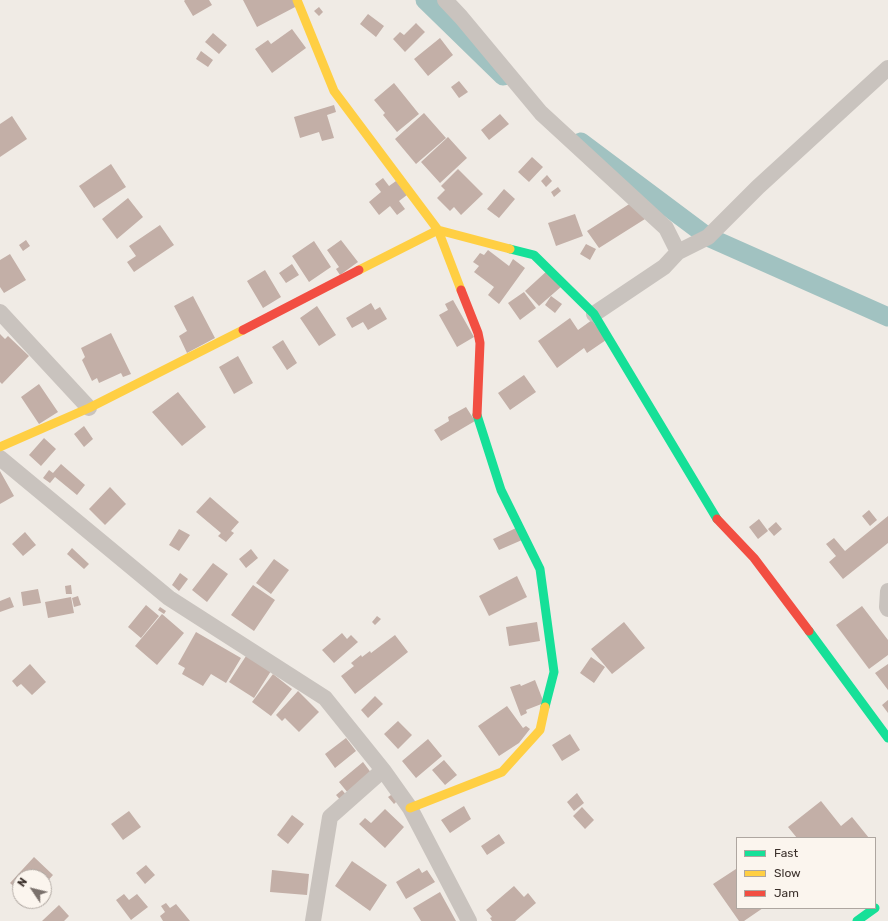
<!DOCTYPE html>
<style>
body{margin:0}
#map{position:relative;width:888px;height:921px;overflow:hidden;background:#f0ebe5;font-family:Rubik,sans-serif}
canvas{display:block}
.legend{position:absolute;left:736px;top:837px;width:140px;height:72px;box-sizing:border-box;background:#fbf5ee;border:1px solid #aea6a0;margin:0;padding:5px 7px;list-style:none;font-size:12px;color:#3b302b}
.legend li{display:flex;align-items:center;gap:8px;height:20px}
.legend b{width:20px;border:1px solid #aea6a0}
.north{position:absolute;left:12px;top:869px;width:40px;height:40px;box-sizing:border-box;background:#fbf5ee;border:1px solid #aea6a0;border-radius:50%;rotate:305deg;font-size:11px;font-weight:700;line-height:16px;text-align:center;color:#3b302b}
.north::after{content:'';display:block;margin:auto;width:14px;height:18px;background:#7a716c;clip-path:polygon(50% 0,100% 100%,50% 72%,0 100%)}
</style>
<div id="map">
<canvas width="888" height="921"></canvas>
<ul class="legend">
<li><b style="height:5px;background:#16e098"></b>Fast</li>
<li><b style="height:5px;background:#ffcf43"></b>Slow</li>
<li><b style="height:5px;background:#f24e42"></b>Jam</li>
</ul>
<div class="north">N</div>
</div>
<script>
const ctx = document.querySelector('canvas').getContext('2d');
ctx.lineJoin = 'round';
function toPath(rows) {
  const path = new Path2D();
  for (const r of rows) {
    path.moveTo(r[0], r[1]);
    for (let i = 2; i < r.length; i += 2) path.lineTo(r[i], r[i + 1]);
  }
  return path;
}
function stroke(path, color, width, dash) {
  ctx.strokeStyle = color;
  ctx.lineWidth = width;
  ctx.lineCap = dash ? 'butt' : 'round';
  ctx.setLineDash(dash || []);
  ctx.stroke(path);
}
function paint(path, color) {
  ctx.fillStyle = color;
  ctx.fill(path, 'evenodd');
}
const canal = toPath([
 [425,0,503,76],
 [581,142,708,237,888,317]
]);
const building = toPath([
 [185,0,209,0,212,5,193,16,184,1],
 [243,0,294,0,297,6,257,27],
 [319,7,323,12,319,16,314,11],
 [368,14,384,26,376,37,360,24],
 [416,23,425,32,405,52,393,39,400,32,404,35],
 [292,29,306,48,272,73,255,49,268,40,271,44],
 [213,33,227,45,219,54,205,42],
 [440,38,453,55,428,76,414,59],
 [201,51,213,60,208,67,196,59],
 [459,81,468,92,459,98,451,87],
 [394,83,419,114,397,132,383,115,385,113,374,100],
 [334,105,336,112,327,115,334,138,322,141,319,132,300,138,294,117],
 [424,113,446,138,416,164,395,139],
 [500,114,509,124,489,140,481,130],
 [12,116,27,139,0,157,0,124],
 [448,137,467,158,440,183,421,162],
 [532,157,543,167,529,182,518,172],
 [111,164,126,187,94,208,79,186],
 [458,169,483,194,461,215,454,207,450,211,437,198,445,190,441,186],
 [547,175,552,181,546,187,541,181],
 [383,178,389,186,396,181,407,195,399,201,405,209,397,215,390,206,379,215,369,202,381,192,375,184],
 [558,187,561,191,554,197,551,192],
 [504,189,515,199,499,218,487,209],
 [128,198,143,217,117,239,102,219],
 [634,201,645,219,599,248,587,231],
 [575,214,583,236,556,246,548,223],
 [160,225,174,245,134,272,127,262,136,256,129,246],
 [26,240,30,246,23,251,19,245],
 [341,240,358,262,340,275,336,269,339,267,327,250],
 [314,241,331,267,309,282,292,256],
 [586,244,596,249,590,260,580,254],
 [488,250,509,266,513,259,525,268,499,304,488,295,494,287,474,272,479,266,473,262,480,253,484,255],
 [10,254,26,280,4,293,0,287,0,260],
 [292,264,299,275,286,283,279,273],
 [265,270,281,297,263,308,247,281],
 [548,270,562,286,539,306,525,291],
 [524,292,536,308,520,320,508,303],
 [193,296,215,338,187,353,179,336,187,331,174,306],
 [551,296,562,304,555,313,545,305],
 [453,300,474,337,457,347,439,315,448,310,445,304],
 [371,303,375,310,380,307,387,319,368,330,363,322,352,328,346,318],
 [317,306,336,335,319,346,300,318],
 [570,318,578,330,592,320,606,340,587,353,584,348,557,368,538,341],
 [111,333,131,374,123,377,121,373,99,383,97,378,92,381,82,360,85,357,81,348],
 [0,334,5,339,8,336,29,356,2,384,0,382],
 [283,340,297,363,287,370,272,347],
 [238,356,253,383,234,394,219,367],
 [524,375,536,392,510,410,498,393],
 [39,384,58,412,39,424,21,397],
 [178,392,206,427,182,446,152,412],
 [466,407,475,421,441,441,434,430,449,421,448,417],
 [84,426,93,439,84,447,74,434],
 [44,438,56,449,41,466,29,455],
 [61,464,85,485,77,495,55,477,50,483,43,478,49,470,53,473],
 [0,471,14,496,0,504],
 [110,487,126,504,105,525,89,509],
 [210,497,239,522,231,531,234,533,226,542,218,536,221,533,196,512],
 [869,510,877,520,870,526,862,516],
 [888,516,888,543,843,579,829,562,836,556,826,544,834,538,845,551],
 [759,519,768,531,758,539,749,527],
 [776,522,782,529,774,536,768,529],
 [516,528,522,540,499,550,493,539],
 [179,529,190,535,179,551,169,545],
 [25,532,36,545,23,556,12,544],
 [72,548,89,564,84,569,67,554],
 [251,549,258,558,246,568,239,559],
 [274,559,289,570,271,594,256,583],
 [213,563,228,574,207,602,192,590],
 [180,573,188,579,179,591,172,585],
 [517,576,527,597,489,616,479,596],
 [71,585,72,594,66,594,65,586],
 [253,585,275,600,254,631,231,615],
 [38,589,41,603,23,606,21,592],
 [78,596,81,605,74,607,72,598],
 [10,597,14,607,0,612,0,601],
 [71,597,74,613,48,618,45,602],
 [146,605,159,616,141,638,128,627],
 [862,606,888,640,888,655,869,669,836,625],
 [160,607,166,611,164,614,158,610],
 [162,614,184,633,157,665,135,646],
 [377,616,381,619,375,625,372,622],
 [537,622,540,641,509,646,506,627],
 [624,622,645,648,612,674,591,649],
 [196,632,241,658,226,683,211,674,203,686,182,674,185,668,178,664],
 [342,633,347,639,351,635,358,642,334,663,322,650],
 [395,635,408,652,355,694,341,676,354,666,351,663,361,655,362,657,370,651,371,653],
 [246,656,271,671,254,698,229,682],
 [591,657,605,667,594,683,580,673],
 [30,664,46,682,32,695,21,684,17,687,12,681],
 [888,664,888,690,875,673],
 [273,674,292,689,271,716,252,702],
 [535,680,544,703,526,710,527,713,521,716,510,687,520,684,521,686],
 [298,691,319,712,299,732,285,718,282,721,276,715],
 [375,696,383,704,368,718,361,710],
 [888,700,888,713,882,705],
 [507,706,523,728,526,726,530,729,519,743,499,756,478,726],
 [398,721,412,735,398,749,384,734],
 [570,734,580,750,562,761,552,745],
 [346,738,356,751,335,768,325,754],
 [428,739,442,756,416,778,402,761],
 [444,760,457,775,445,785,432,770],
 [363,762,372,774,348,793,339,782],
 [342,790,350,799,344,804,336,795],
 [394,793,399,799,394,804,388,797],
 [577,793,584,803,574,811,567,802],
 [821,801,841,826,852,817,869,838,797,838,788,827],
 [464,806,471,819,450,833,441,820],
 [582,807,594,820,585,829,573,816],
 [385,809,404,827,385,848,359,824,365,818,371,823],
 [129,811,141,827,123,840,111,824],
 [292,815,304,824,288,844,277,835],
 [499,834,505,843,487,855,481,846],
 [34,857,53,875,44,885,44,877,20,877,20,892,10,883],
 [352,861,387,885,370,911,335,886],
 [146,865,155,875,145,884,136,873],
 [419,868,422,873,427,870,435,882,406,899,396,882],
 [736,869,737,908,763,908,744,921,739,921,713,884],
 [272,870,309,874,307,895,270,892],
 [514,886,524,897,528,893,536,903,515,921,492,921,490,918,492,917,486,910],
 [440,892,456,921,421,921,413,908],
 [124,894,129,900,137,894,148,907,131,920,116,900],
 [166,903,170,908,176,904,190,921,163,921,160,916,165,912,161,906],
 [59,905,69,916,64,921,42,921]
]);
const street = toPath([
 [445,0,461,17,541,113,666,228,678,252,664,267,594,314],
 [678,252,708,237,758,187,888,68],
 [0,312,89,408],
 [0,458,169,598,325,698,383,770,410,808,469,921],
 [888,591,887,607,888,609],
 [313,921,330,817,383,770]
]);
const fast = toPath([
 [510,249,534,255,594,314,717,519],
 [477,415,501,490,540,569,554,672,545,707],
 [809,631,888,738],
 [857,921,875,908]
]);
const slow = toPath([
 [297,0,334,91,438,230,461,290],
 [359,270,438,230,510,249],
 [0,447,89,408,243,330],
 [410,808,502,772,540,730,545,707]
]);
const jam = toPath([
 [461,290,478,333,480,343,477,415],
 [243,330,359,270],
 [717,519,754,558,809,631]
]);
stroke(canal, '#a1c2c1', 19);
paint(building, '#c3afa7');
stroke(street, '#c9c3be', 16);
stroke(fast, '#16e098', 9);
stroke(slow, '#ffcf43', 9);
stroke(jam, '#f24e42', 9);
</script>
